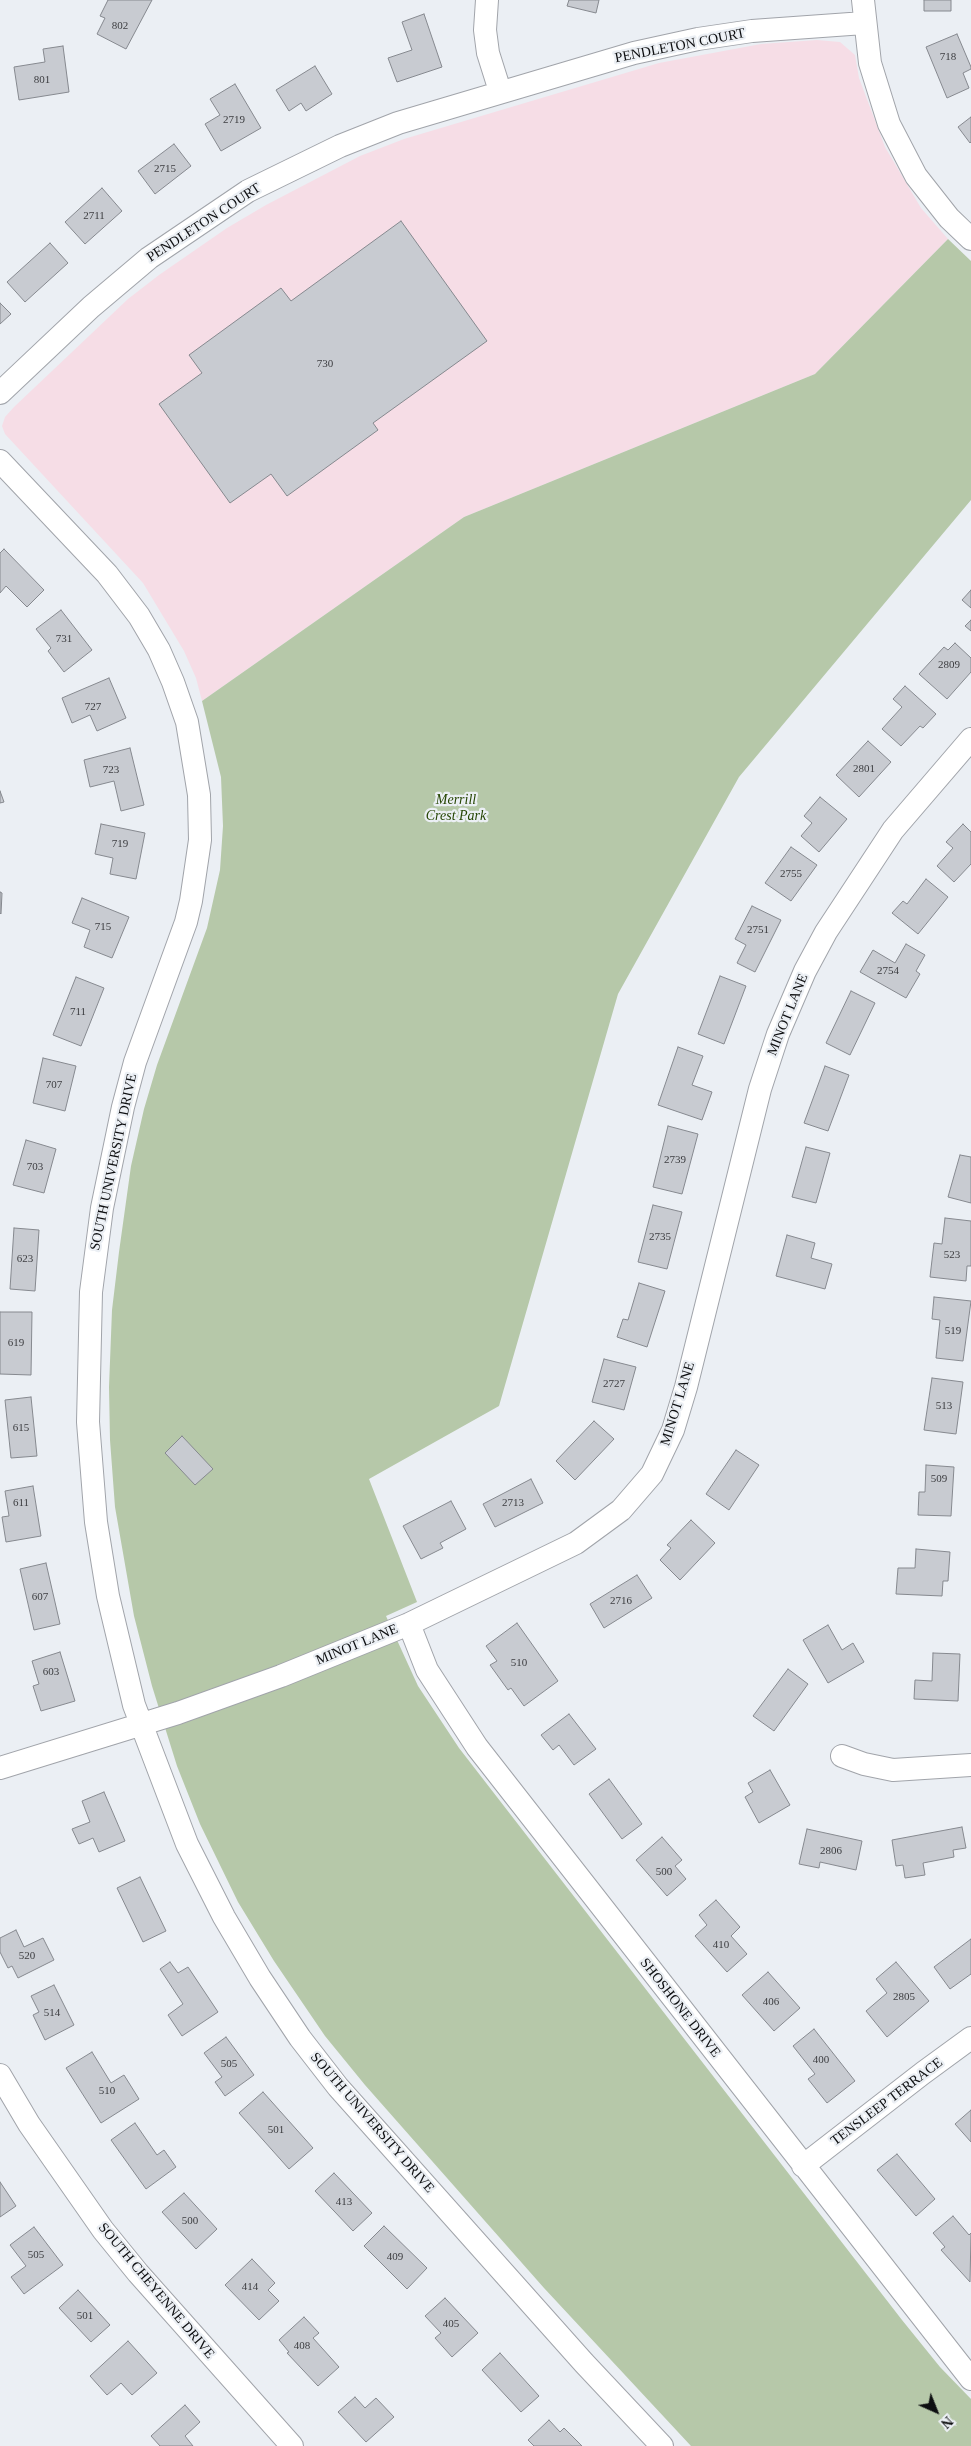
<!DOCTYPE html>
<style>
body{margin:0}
#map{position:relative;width:971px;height:2446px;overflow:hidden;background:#ebeff4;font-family:Georgia,serif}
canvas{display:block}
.north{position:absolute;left:911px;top:2386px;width:50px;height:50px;-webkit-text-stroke:4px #ebeff4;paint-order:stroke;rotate:136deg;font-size:14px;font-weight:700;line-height:20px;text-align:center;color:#0d0e10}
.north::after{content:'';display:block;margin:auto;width:18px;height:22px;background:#0d0e10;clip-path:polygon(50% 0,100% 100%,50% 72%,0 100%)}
</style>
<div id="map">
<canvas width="971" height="2446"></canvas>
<div class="north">N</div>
</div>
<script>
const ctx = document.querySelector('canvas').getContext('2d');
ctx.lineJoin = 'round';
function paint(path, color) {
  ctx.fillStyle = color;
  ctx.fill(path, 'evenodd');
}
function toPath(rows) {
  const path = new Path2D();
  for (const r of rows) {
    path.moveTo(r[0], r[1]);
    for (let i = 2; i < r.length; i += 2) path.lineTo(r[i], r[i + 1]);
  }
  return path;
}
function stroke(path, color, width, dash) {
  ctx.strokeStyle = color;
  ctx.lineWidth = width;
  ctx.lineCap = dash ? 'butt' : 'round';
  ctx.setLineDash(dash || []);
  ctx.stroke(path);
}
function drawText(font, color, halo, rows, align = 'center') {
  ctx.font = font + ' Georgia,serif';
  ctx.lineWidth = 4.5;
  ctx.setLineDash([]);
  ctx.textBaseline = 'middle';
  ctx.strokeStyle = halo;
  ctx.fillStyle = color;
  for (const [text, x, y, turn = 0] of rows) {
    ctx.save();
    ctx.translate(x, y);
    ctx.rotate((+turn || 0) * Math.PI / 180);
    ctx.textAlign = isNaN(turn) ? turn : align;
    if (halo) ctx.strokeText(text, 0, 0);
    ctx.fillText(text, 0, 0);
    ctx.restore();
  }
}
const education = toPath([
 [817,40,840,42,855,55,859,78,885,147,921,208,948,239,815,374,464,517,202,701,196,678,184,651,143,583,5,434,2,426,5,417,14,407,128,299,159,275,227,228,266,205,360,156,404,139,659,63,761,44]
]);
const green = toPath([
 [948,239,971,261,971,500,739,777,618,994,499,1406,369,1479,417,1602,386,1616,418,1686,459,1748,902,2320,940,2367,971,2399,971,2446,691,2446,544,2288,365,2085,325,2036,274,1961,238,1902,200,1824,177,1766,152,1686,134,1616,115,1507,110,1440,109,1387,112,1310,119,1252,131,1166,144,1109,157,1065,207,928,220,870,223,826,221,777,202,701,464,517,815,374]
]);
const building = toPath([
 [108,0,152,0,126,49,97,34,105,18,100,16,108,0],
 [569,0,599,0,596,13,567,6,569,0],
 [924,0,951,0,951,11,924,11,924,0],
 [424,14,442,67,397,82,388,58,412,50,402,22,424,14],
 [957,34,971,67,971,69,963,73,969,88,947,98,926,47,957,34],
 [63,46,69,92,19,100,14,67,45,62,43,49,63,46],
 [315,66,332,94,306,111,301,103,289,111,276,90,315,66],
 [235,84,261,128,221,151,205,124,220,115,210,99,235,84],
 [971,117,971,142,970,143,958,127,971,117],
 [174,144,191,166,155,194,138,171,174,144],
 [102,188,122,211,85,244,65,222,102,188],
 [401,221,487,341,373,423,378,430,287,496,271,474,230,503,159,404,202,373,189,355,281,288,291,301,401,221],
 [50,243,68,263,25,302,7,282,50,243],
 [0,303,11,314,0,324,0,303],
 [4,549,44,590,27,607,6,586,0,593,0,553,4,549],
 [971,590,971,608,962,600,971,590],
 [61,610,92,650,64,672,48,651,51,648,36,629,61,610],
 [971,620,971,631,965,626,971,620],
 [955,643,971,658,971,672,947,699,919,674,944,647,948,650,955,643],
 [109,678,126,718,97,731,90,715,72,723,62,698,109,678],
 [905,686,936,714,923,728,920,726,901,746,882,729,902,707,893,699,905,686],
 [868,741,891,762,859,797,836,775,868,741],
 [130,748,144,805,121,811,114,781,90,787,84,760,130,748],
 [0,791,4,802,0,803,0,791],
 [820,797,847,819,819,852,801,836,812,823,804,816,820,797],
 [101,824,145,833,136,879,110,874,113,858,95,854,101,824],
 [963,824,971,832,971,864,954,882,937,866,953,848,946,842,963,824],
 [791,847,817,865,791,901,765,883,791,847],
 [926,879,948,897,918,934,892,913,903,901,907,904,926,879],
 [0,892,2,893,1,914,0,913,0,892],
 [82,898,129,917,112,958,84,947,90,930,72,923,82,898],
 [752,906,781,920,755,972,737,963,746,945,735,939,752,906],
 [906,944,925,955,916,971,920,974,906,998,860,972,873,950,895,963,906,944],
 [720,976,746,986,724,1044,698,1034,720,976],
 [76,977,104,988,81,1046,53,1035,76,977],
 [851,991,875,1003,850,1055,826,1043,851,991],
 [678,1047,703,1056,692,1085,712,1092,702,1120,658,1105,678,1047],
 [43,1058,76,1066,65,1111,33,1103,43,1058],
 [825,1066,849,1075,828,1131,804,1123,825,1066],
 [668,1126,698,1134,682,1194,653,1187,668,1126],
 [26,1140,56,1149,44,1193,13,1185,26,1140],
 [806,1147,830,1153,816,1203,792,1197,806,1147],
 [960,1155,971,1157,971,1203,948,1197,960,1155],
 [653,1205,682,1212,667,1269,638,1262,653,1205],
 [945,1218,971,1221,971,1266,967,1266,966,1281,930,1277,934,1243,942,1244,945,1218],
 [14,1228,39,1230,35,1291,10,1289,14,1228],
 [787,1235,815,1243,811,1258,832,1264,825,1289,776,1276,787,1235],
 [639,1283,665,1291,647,1347,617,1337,623,1319,628,1320,639,1283],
 [934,1297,971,1301,963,1361,936,1358,940,1320,932,1319,934,1297],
 [0,1312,32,1312,31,1375,0,1374,0,1312],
 [604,1359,636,1367,624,1410,592,1402,604,1359],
 [932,1378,963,1382,956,1434,924,1430,932,1378],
 [31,1397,37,1456,11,1458,5,1400,31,1397],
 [594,1421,614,1439,575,1480,556,1461,594,1421],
 [182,1436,213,1469,195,1485,165,1453,182,1436],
 [736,1450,759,1465,729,1510,706,1494,736,1450],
 [926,1465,954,1467,951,1516,918,1515,919,1492,925,1492,926,1465],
 [531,1479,543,1503,495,1527,483,1504,531,1479],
 [33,1486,41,1536,6,1542,2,1517,9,1516,5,1491,33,1486],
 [451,1501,466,1529,440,1543,443,1548,421,1559,403,1526,451,1501],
 [691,1520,715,1543,680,1580,660,1560,671,1548,667,1545,691,1520],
 [916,1549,950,1552,948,1581,943,1581,942,1596,896,1594,898,1568,915,1568,916,1549],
 [46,1563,60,1624,34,1630,20,1569,46,1563],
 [637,1575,652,1598,604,1628,590,1604,637,1575],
 [517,1623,558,1681,524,1706,511,1688,508,1690,490,1665,497,1661,486,1646,517,1623],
 [828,1625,842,1650,853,1643,864,1662,828,1683,803,1640,828,1625],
 [60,1652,75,1701,41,1711,33,1686,39,1684,32,1661,60,1652],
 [933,1653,960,1654,958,1701,914,1699,915,1680,932,1681,933,1653],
 [788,1669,808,1684,774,1731,753,1716,788,1669],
 [569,1714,596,1749,574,1765,559,1745,553,1750,541,1735,569,1714],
 [770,1770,790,1805,759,1823,745,1797,753,1792,748,1783,770,1770],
 [609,1779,642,1824,622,1839,589,1794,609,1779],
 [104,1792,125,1841,99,1852,93,1838,79,1844,72,1829,90,1822,82,1801,104,1792],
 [962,1827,966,1848,953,1850,954,1857,923,1863,925,1875,905,1878,903,1865,896,1866,892,1840,962,1827],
 [807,1829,862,1841,856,1870,820,1862,819,1868,799,1864,807,1829],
 [662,1837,682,1860,675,1866,686,1879,667,1896,636,1860,662,1837],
 [140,1877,166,1931,143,1942,117,1888,140,1877],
 [716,1900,740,1927,731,1936,747,1954,727,1972,695,1936,707,1925,699,1915,716,1900],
 [16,1930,24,1947,43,1938,54,1960,18,1978,12,1966,8,1968,0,1952,0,1938,16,1930],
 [971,1939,971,1974,950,1989,934,1967,971,1939],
 [170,1962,178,1973,188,1967,218,2012,182,2036,168,2015,183,2004,160,1969,170,1962],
 [896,1962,929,2001,887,2037,866,2011,887,1993,876,1979,896,1962],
 [768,1972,800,2008,774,2031,742,1995,768,1972],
 [54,1985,74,2025,45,2040,33,2015,39,2012,31,1996,54,1985],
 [814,2029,855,2081,827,2103,808,2079,815,2074,793,2046,814,2029],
 [226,2037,254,2075,225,2096,215,2082,222,2077,204,2053,226,2037],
 [92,2052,111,2083,124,2075,139,2099,101,2123,66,2068,92,2052],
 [263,2092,313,2148,289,2169,239,2113,263,2092],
 [971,2110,971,2142,955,2124,971,2110],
 [135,2123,157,2155,164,2150,176,2167,146,2189,111,2140,135,2123],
 [897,2154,935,2199,916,2216,877,2170,897,2154],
 [334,2173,372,2213,353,2231,315,2191,334,2173],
 [0,2182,16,2206,0,2217,0,2182],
 [184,2193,217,2229,196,2249,162,2212,184,2193],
 [953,2216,969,2235,971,2233,970,2282,941,2250,945,2247,933,2233,953,2216],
 [384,2226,427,2268,407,2289,364,2246,384,2226],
 [34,2227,63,2265,24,2294,11,2277,26,2266,10,2245,34,2227],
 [252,2259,275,2283,268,2290,279,2301,259,2320,225,2285,252,2259],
 [78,2290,110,2325,91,2342,59,2308,78,2290],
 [445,2298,478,2333,452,2357,435,2338,441,2333,425,2316,445,2298],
 [304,2317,319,2333,313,2338,339,2367,318,2386,287,2353,289,2352,279,2340,304,2317],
 [128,2341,157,2373,132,2395,121,2383,107,2395,90,2376,128,2341],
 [500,2353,539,2396,521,2412,482,2370,500,2353],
 [355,2397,365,2408,376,2398,394,2417,366,2442,338,2412,355,2397],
 [185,2405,200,2422,185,2436,193,2446,160,2446,151,2436,185,2405],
 [549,2420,560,2432,564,2428,582,2446,534,2446,528,2440,549,2420]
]);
const minor = toPath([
 [487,0,485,30,488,53,500,91],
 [863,0,870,63,889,124,916,176,949,218,971,239],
 [0,393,91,307,149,258,248,191,340,146,398,123,634,53,698,39,752,31,864,23],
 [0,461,107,574,139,616,159,650,173,682,187,722,199,795,200,840,191,901,186,922,135,1062,123,1107,102,1208,91,1292,88,1422,96,1522,108,1596,134,1705,187,1844,224,1917,260,1978,300,2038,338,2087,584,2363,662,2446],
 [409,1624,427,1670,477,1747,971,2379],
 [842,1756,864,1764,893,1770,971,1765],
 [0,1768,178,1713,281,1676,409,1624,576,1543,621,1510,652,1474,673,1430,686,1387,760,1089,778,1034,805,971,826,932,893,830,971,739],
 [0,2075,29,2124,103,2230,138,2273,292,2446],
 [803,2166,923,2073,971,2038]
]);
const numberNames = [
 ["802",120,26],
 ["718",948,57],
 ["801",42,80],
 ["2719",234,120],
 ["2715",165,169],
 ["2711",94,216],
 ["730",325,364],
 ["731",64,639],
 ["2809",949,665],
 ["727",93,707],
 ["2801",864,769],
 ["723",111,770],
 ["719",120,844],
 ["2755",791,874],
 ["715",103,927],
 ["2751",758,930],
 ["2754",888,971],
 ["711",78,1012],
 ["707",54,1085],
 ["2739",675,1160],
 ["703",35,1167],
 ["2735",660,1237],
 ["523",952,1255],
 ["623",25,1259],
 ["519",953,1331],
 ["619",16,1343],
 ["2727",614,1384],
 ["513",944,1406],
 ["615",21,1428],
 ["509",939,1479],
 ["611",21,1503],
 ["2713",513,1503],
 ["607",40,1597],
 ["2716",621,1601],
 ["510",519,1663],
 ["603",51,1672],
 ["2806",831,1851],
 ["500",664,1872],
 ["410",721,1945],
 ["520",27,1956],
 ["2805",904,1997],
 ["406",771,2002],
 ["514",52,2013],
 ["400",821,2060],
 ["505",229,2064],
 ["510",107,2091],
 ["501",276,2130],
 ["413",344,2202],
 ["500",190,2221],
 ["505",36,2255],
 ["409",395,2257],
 ["414",250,2287],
 ["501",85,2316],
 ["405",451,2324],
 ["408",302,2346]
];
const streetNames = [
 ["PENDLETON COURT",680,46,-11],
 ["PENDLETON COURT",204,223,-33],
 ["MINOT LANE",788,1015,-68],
 ["SOUTH UNIVERSITY DRIVE",114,1162,-78],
 ["MINOT LANE",678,1404,-73],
 ["MINOT LANE",357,1645,-22],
 ["SHOSHONE DRIVE",680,2008,52],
 ["TENSLEEP TERRACE",887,2102,-37],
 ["SOUTH UNIVERSITY DRIVE",372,2123,49],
 ["SOUTH CHEYENNE DRIVE",156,2291,50]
];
const parkNames = [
 ["Merrill",456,800],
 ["Crest Park",456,816]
];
paint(education, '#f6dde6');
paint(green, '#b6c8a9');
paint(building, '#c8cbd1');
stroke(building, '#86898f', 1);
stroke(minor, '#a1a4aa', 24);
stroke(minor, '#fff', 22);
drawText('11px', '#3c3d40', null, numberNames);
drawText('14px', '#0d0e10', '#ebeff4', streetNames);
drawText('italic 14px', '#254502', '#ebeff4', parkNames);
</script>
